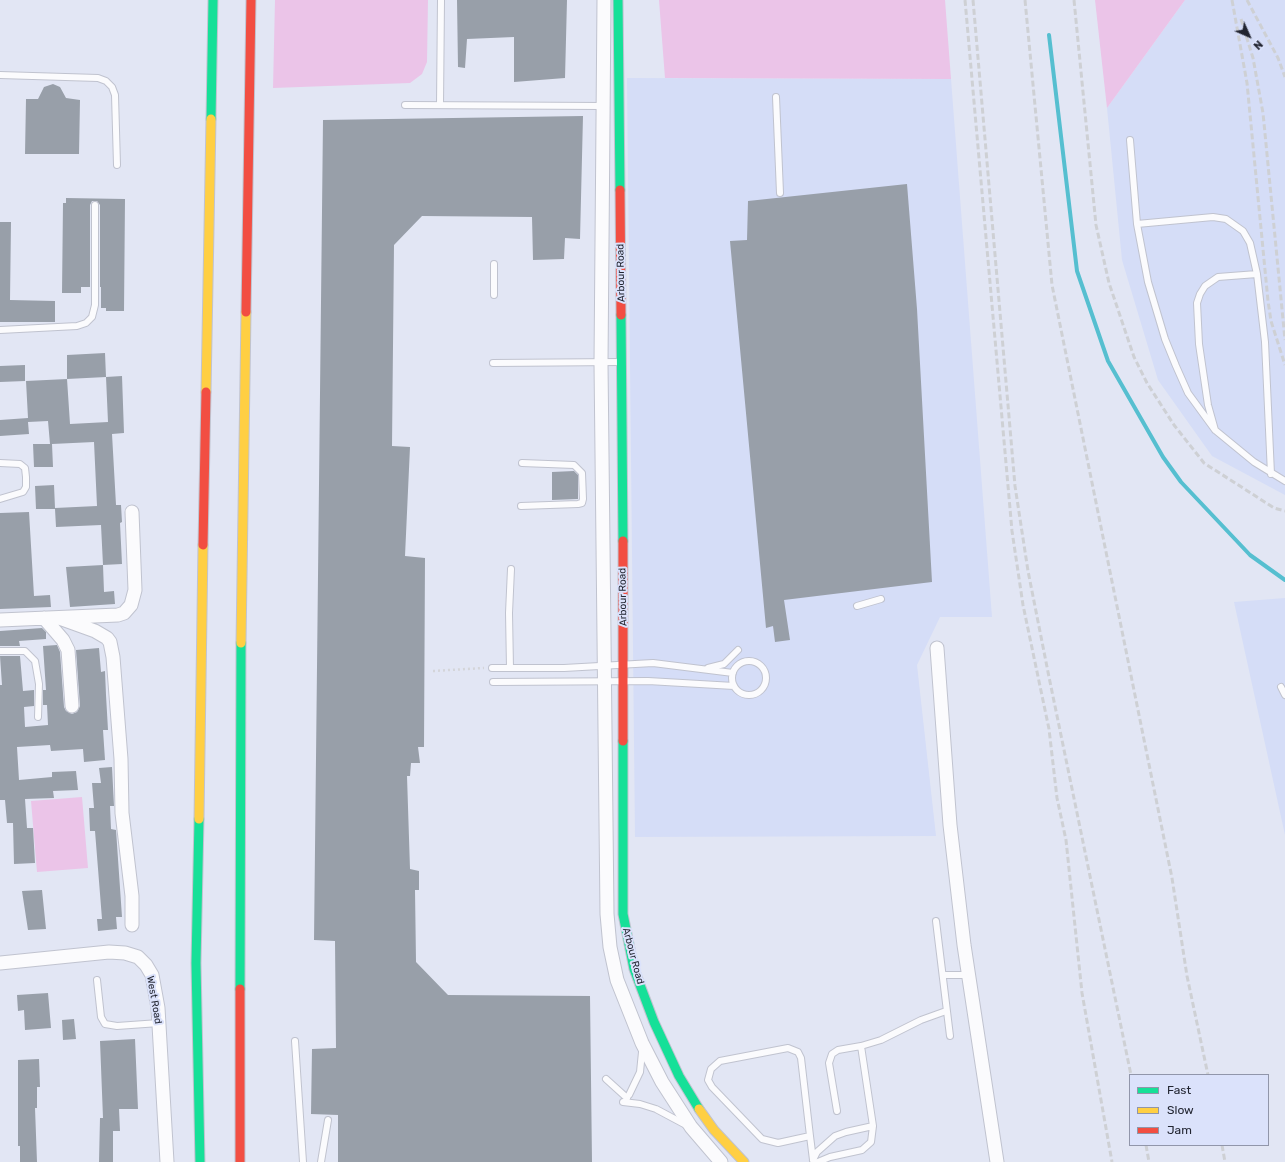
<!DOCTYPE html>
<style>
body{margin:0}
#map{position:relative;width:1285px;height:1162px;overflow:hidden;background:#e2e6f4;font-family:Rubik,sans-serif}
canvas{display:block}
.legend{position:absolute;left:1129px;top:1074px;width:140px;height:72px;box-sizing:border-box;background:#dbe2fb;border:1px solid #9196aa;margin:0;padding:5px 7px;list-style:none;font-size:12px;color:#222531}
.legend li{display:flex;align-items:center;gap:8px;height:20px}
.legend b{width:20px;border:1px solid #9196aa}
.north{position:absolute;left:1229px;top:16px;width:40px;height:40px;-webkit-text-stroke:3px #dbe2fb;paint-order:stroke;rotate:135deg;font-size:11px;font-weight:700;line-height:16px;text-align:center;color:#222531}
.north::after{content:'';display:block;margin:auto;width:14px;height:18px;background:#222531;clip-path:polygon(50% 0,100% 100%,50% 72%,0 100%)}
</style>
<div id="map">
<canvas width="1285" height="1162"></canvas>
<ul class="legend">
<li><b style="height:5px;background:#16e098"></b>Fast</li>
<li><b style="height:5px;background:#ffcf43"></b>Slow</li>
<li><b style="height:5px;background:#f24e42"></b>Jam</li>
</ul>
<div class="north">N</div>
</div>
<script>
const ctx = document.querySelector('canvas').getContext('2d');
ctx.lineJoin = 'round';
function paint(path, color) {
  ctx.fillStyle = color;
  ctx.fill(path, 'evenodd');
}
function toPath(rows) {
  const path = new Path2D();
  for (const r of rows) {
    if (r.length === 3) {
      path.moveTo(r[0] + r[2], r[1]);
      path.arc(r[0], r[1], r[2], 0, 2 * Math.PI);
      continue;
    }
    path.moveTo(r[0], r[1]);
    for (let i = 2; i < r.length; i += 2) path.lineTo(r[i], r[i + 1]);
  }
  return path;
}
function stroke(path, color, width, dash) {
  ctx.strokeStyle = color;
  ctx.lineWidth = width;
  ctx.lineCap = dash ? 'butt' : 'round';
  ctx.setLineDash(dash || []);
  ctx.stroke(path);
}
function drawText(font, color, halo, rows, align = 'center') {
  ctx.font = font + ' Rubik,sans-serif';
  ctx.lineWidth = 4;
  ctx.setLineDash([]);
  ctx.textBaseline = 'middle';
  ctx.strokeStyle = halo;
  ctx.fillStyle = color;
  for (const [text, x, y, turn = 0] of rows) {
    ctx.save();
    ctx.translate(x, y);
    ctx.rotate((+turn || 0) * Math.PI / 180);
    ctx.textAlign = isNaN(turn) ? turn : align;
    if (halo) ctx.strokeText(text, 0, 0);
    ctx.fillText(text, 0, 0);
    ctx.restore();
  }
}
const built = toPath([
 [1185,0,1285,0,1285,495,1212,456,1158,380,1122,260,1107,108],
 [627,78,951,79,992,617,940,617,917,665,936,836,635,837],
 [1285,598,1285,835,1234,602]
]);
const green = toPath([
 [275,0,428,0,427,62,422,74,410,83,273,88],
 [659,0,945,0,951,79,665,78],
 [1095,0,1185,0,1107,108],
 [82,797,88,868,37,872,31,801]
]);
const stream = toPath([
 [1049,35,1077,271,1108,361,1163,457,1181,482,1250,555,1285,580]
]);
const building = toPath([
 [457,0,567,0,565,78,514,82,514,37,467,39,465,68,458,67],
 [53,84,60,87,66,98,80,100,79,154,25,154,26,99,38,99,44,87],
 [583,116,580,239,565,238,564,259,533,260,532,217,422,216,394,245,392,446,410,447,405,556,425,558,424,747,418,747,420,763,411,763,410,776,407,776,410,869,419,871,419,890,415,890,416,962,448,995,590,996,592,1162,338,1162,338,1115,311,1114,312,1049,336,1048,335,941,314,940,323,120],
 [907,184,917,309,932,582,784,600,790,640,775,642,773,626,766,628,730,241,747,240,748,201],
 [66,198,125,199,124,311,106,311,106,308,101,308,101,287,100,287,100,205,97,201,92,201,90,205,90,287,81,287,81,293,62,293,63,203,66,203],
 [0,222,11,222,10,300,55,301,55,322,0,322],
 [105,353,106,377,67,379,67,355],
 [25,365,25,381,0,382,0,366],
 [122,376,124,433,112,434,116,505,121,505,122,522,120,523,122,564,103,565,101,525,56,527,55,509,36,509,35,486,54,485,55,508,97,506,94,442,52,444,53,467,34,467,33,444,50,444,48,421,28,422,29,434,0,436,0,420,28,418,26,381,67,379,70,424,108,422,106,377],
 [574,471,578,475,578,499,552,500,552,472],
 [29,512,34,596,50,595,51,607,0,609,0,513],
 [103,565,104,592,114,591,115,604,70,607,66,567],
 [42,628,46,632,46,639,19,641,20,646,0,646,0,631],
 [57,645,60,652,64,707,66,711,72,714,77,712,80,706,76,650,99,648,101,672,105,671,106,695,108,730,103,730,105,760,84,762,83,749,51,751,50,745,17,747,19,780,52,777,52,772,76,771,78,790,53,791,54,798,25,799,27,828,33,828,35,863,14,864,13,823,7,823,5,800,0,800,0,685,2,685,0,656,20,656,23,691,34,690,34,706,24,707,25,727,48,725,47,705,43,705,43,690,46,690,43,646],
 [112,767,114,806,110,806,111,829,116,830,122,917,116,917,117,929,98,931,97,919,102,919,95,831,90,831,89,808,94,808,92,783,101,783,99,768],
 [42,890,46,929,28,930,22,891],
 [48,993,51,1028,25,1030,24,1010,18,1011,17,995],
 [74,1019,76,1039,63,1040,62,1020],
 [135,1039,138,1109,119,1109,120,1131,113,1131,113,1162,99,1162,100,1118,103,1118,100,1041],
 [39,1059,40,1087,37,1087,37,1108,35,1108,37,1162,20,1162,20,1146,18,1146,18,1060]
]);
const path = toPath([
 [433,671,484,668]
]);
const lane = toPath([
 [0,75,98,78,106,81,112,87,115,95,117,165],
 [776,97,780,193],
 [405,105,603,106],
 [440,105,441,0],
 [1130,140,1137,224,1148,282,1165,339,1176,366,1188,393,1215,430,1254,462,1285,481],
 [1137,224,1213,217,1226,219,1243,231,1250,243,1257,274],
 [494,264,494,295],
 [0,330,77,326,86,323,92,317,95,305,95,205],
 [493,363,620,362],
 [1215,430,1208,405,1199,344,1197,303,1200,294,1205,286,1218,277,1257,274,1265,342,1271,474],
 [0,463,20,464,25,468,26,477,26,487,23,492,0,499],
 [521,506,578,504,582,503,583,499,582,473,574,465,522,463],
 [857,606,881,599],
 [0,651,25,651,35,661,39,684,38,717],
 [749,678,17],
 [492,668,564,668,653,663,733,673],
 [510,668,509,613,511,569],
 [708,668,724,664,738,650],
 [493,682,648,681,734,686],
 [1281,687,1285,695],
 [936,921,950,1036],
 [943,975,969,975],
 [97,980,101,1017,105,1024,117,1026,159,1023],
 [295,1041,303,1162],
 [606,1079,627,1098],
 [629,1095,640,1072,642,1052],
 [623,1102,640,1104,656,1109,686,1125],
 [837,1111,829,1063,832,1054,838,1050,861,1046,881,1040,921,1020,946,1011],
 [810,1136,778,1143,762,1139,712,1087,708,1080,711,1069,720,1061,788,1048,798,1052,801,1058,810,1136,813,1160],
 [813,1160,817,1152,835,1136,846,1132,873,1126],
 [321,1162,328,1120],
 [818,1162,830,1157,862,1150,871,1142,873,1126,861,1046]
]);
const street = toPath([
 [604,0,601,363,603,545,607,914,610,947,617,980,642,1043,662,1082,691,1127,721,1162],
 [44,618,63,640,68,650,72,706],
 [59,618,95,631,107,638,110,642,113,657,121,759,122,813,132,896,132,925],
 [0,620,118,615,124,613,131,605,135,590,132,512],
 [937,648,950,825,964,945,997,1162],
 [0,963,109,952,125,953,138,957,146,965,152,975,158,1008,167,1162]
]);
const fast = toPath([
 [618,0,620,190],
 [211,119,213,0],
 [621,315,623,541],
 [623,741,623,914,634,969,654,1022,679,1076,699,1109],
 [199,819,196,963,200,1162],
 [240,989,241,643]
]);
const slow = toPath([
 [206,392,211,119],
 [241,643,246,312],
 [199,819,203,545],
 [699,1109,714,1130,744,1162]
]);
const jam = toPath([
 [620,190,621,315],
 [246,312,251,0],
 [623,541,623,741],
 [203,545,206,392],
 [240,1162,240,989]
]);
const rail = toPath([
 [965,0,1012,531,1023,605,1049,729,1057,798,1066,840,1082,993,1112,1162],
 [973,0,1015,486,1028,571,1049,677,1131,1075],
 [1025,0,1052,285,1172,878,1187,976,1208,1075],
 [1074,0,1096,225,1109,283,1134,357,1147,383,1174,425,1204,463,1274,508,1285,511],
 [1232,0,1247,83,1268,301,1271,321,1285,365],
 [1247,0,1278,58,1285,77],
 [1241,19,1253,58,1263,113,1285,340],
 [1146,1145,1149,1162],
 [1222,1145,1225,1162]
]);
const streetNames = [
 ["Arbour Road",621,273,-91],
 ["Arbour Road",623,597,-91],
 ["Arbour Road",633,956,75],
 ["West Road",154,1000,80]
];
paint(built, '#d5ddf7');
paint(green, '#ebc4e8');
stroke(stream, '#56bfd0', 4);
paint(building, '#989fa9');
stroke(lane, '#c0c3cf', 8);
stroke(street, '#c0c3cf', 15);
stroke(fast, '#c0c3cf', 11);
stroke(slow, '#c0c3cf', 11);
stroke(jam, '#c0c3cf', 11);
stroke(path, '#d4d5d9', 2.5, [2, 3]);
stroke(lane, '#fbfbfd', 6);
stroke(street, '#fbfbfd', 13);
stroke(fast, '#16e098', 9);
stroke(slow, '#ffcf43', 9);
stroke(jam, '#f24e42', 9);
stroke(rail, '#ced0d4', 3, [6, 3]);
drawText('10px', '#222531', '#dbe2fb', streetNames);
</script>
